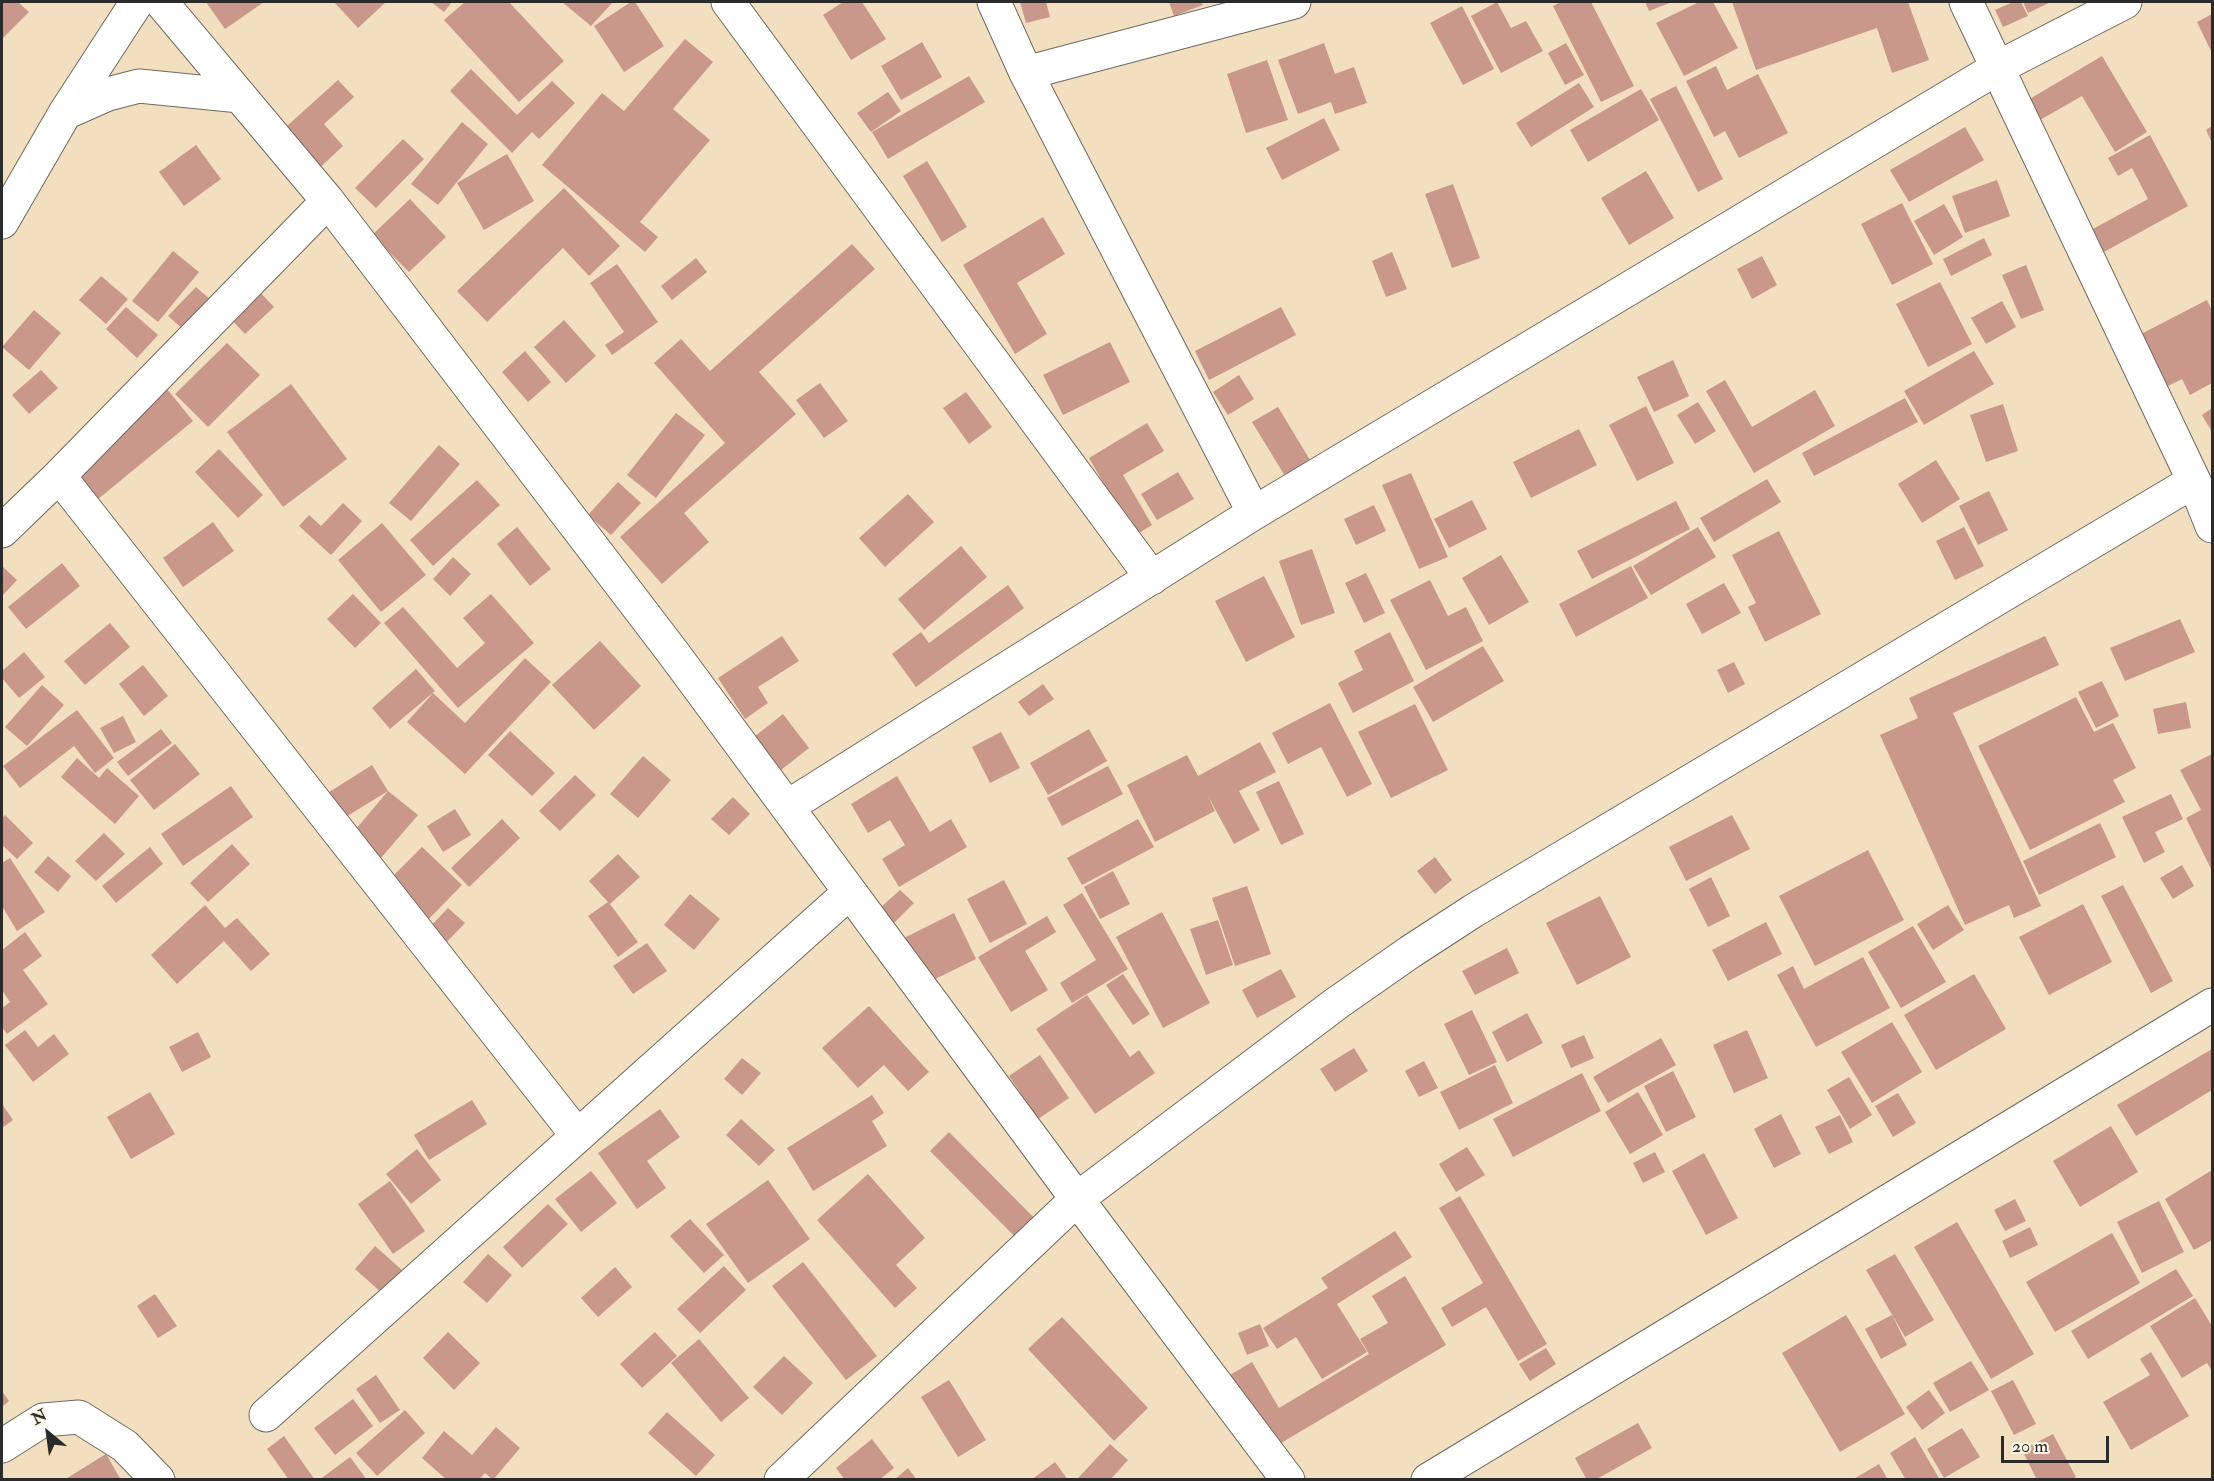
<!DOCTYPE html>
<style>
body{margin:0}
#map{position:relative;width:2214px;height:1481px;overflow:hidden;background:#f1dfbf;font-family:"IM FELL Double Pica",serif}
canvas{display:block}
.frame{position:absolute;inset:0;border:3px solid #2b2b2b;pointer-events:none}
.north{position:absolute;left:18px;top:1403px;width:60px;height:60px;-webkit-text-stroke:4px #fcf5e5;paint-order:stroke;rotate:331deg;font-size:16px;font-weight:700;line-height:24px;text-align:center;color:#2b2b2b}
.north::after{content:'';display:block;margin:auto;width:21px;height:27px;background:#2b2b2b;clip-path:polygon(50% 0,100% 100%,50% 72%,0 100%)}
.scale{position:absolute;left:2001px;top:1436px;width:108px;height:27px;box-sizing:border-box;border:3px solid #2b2b2b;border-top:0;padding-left:8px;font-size:18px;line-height:21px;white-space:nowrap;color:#2b2b2b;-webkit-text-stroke:4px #fcf5e5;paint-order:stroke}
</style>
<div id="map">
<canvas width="2214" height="1481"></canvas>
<div class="frame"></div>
<div class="north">N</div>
<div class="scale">20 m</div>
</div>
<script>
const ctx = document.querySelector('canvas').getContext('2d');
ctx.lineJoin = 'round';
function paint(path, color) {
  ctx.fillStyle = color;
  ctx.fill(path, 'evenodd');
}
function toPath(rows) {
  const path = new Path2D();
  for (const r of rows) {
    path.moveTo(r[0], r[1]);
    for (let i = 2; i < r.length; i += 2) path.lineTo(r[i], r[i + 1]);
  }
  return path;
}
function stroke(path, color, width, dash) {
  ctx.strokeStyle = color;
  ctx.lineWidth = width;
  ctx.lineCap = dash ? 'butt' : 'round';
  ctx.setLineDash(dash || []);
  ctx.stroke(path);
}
const building = toPath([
 [2,2,18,2,29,12,2,39],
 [206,2,264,2,225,29],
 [334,2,386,2,358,28],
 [431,2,452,2,444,12],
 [465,2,509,2,564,61,519,102,444,20],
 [562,2,613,2,591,26],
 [631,2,635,2,664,46,624,72,594,26],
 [843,2,862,2,886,39,851,60,823,15],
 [1020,2,1046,2,1050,17,1026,23],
 [1169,2,1201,2,1203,5,1174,16],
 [1497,2,1511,28,1526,21,1543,51,1501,73,1471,16],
 [1561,2,1591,2,1634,86,1601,102,1553,6],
 [1645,2,1672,2,1649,11],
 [1699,2,1713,2,1738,48,1684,76,1656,23],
 [1732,2,1908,2,1929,60,1892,73,1877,28,1756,70],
 [2013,2,2021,2,2028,16,2003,27,1995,10],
 [2023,2,2051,2,2028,13],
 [1462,6,1494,69,1463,85,1430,23],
 [2212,14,2212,53,2197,22],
 [685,39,713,62,673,109,710,140,640,222,658,237,645,252,542,165,602,93,624,111],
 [922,42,942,77,901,100,881,66],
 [1324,43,1335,74,1354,67,1367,103,1335,114,1331,102,1298,114,1278,60],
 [1566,43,1584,75,1565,85,1548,53],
 [2102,56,2147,132,2115,152,2082,96,2040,120,2028,100],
 [1267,60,1288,120,1246,133,1227,74],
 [1716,66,1727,90,1758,74,1788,133,1739,158,1725,131,1714,137,1686,81],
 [471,69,517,115,552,81,575,103,539,139,532,132,512,153,450,91],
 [969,76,985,102,888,159,872,132],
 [338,80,354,97,324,124,343,146,313,174,277,135],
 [1579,83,1594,107,1531,147,1516,123],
 [1676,86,1723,179,1698,192,1650,99],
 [1641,89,1659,120,1588,162,1570,130],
 [888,92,901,111,871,132,857,113],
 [1324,118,1340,150,1282,180,1266,148],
 [462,122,488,144,438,205,411,184],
 [2212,126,2212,143,2206,130],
 [1965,127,1984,160,1909,202,1890,170],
 [2150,135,2188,206,2102,253,2091,230,2148,199,2132,168,2118,176,2108,158],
 [403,139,424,159,376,208,355,188],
 [196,145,221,179,184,206,159,172],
 [507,154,534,201,484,230,457,183],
 [927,161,967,227,942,242,903,176],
 [1646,171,1674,218,1629,245,1601,198],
 [1997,180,2010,216,1965,233,1952,196],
 [1453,184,1480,258,1452,268,1425,194],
 [564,188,620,246,589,276,563,248,487,322,457,291],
 [410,199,446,237,409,272,372,235],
 [1902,203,1933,264,1892,285,1861,224],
 [1944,204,1963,237,1934,255,1914,221],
 [1043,217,1065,254,1017,283,1047,334,1015,354,963,265],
 [1984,238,1992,255,1951,276,1943,259],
 [852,244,875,269,759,372,796,414,684,513,709,542,662,584,620,537,725,443,654,363,681,339,710,371],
 [173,251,199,272,158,322,132,301],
 [1392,252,1407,289,1386,297,1372,261],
 [1762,256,1777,285,1752,299,1737,269],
 [696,258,707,272,672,300,661,286],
 [617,264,658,322,612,355,605,345,624,332,590,283],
 [2026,265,2044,310,2021,319,2002,275],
 [101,276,128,299,106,324,79,300],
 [1940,282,1972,344,1928,367,1896,304],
 [196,287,219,307,192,337,168,316],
 [256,288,274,307,245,334,226,314],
 [2207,300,2212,311,2212,383,2190,395,2182,379,2166,387,2139,335],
 [2002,301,2016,327,1986,344,1971,318],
 [126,307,158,335,137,358,106,329],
 [1281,307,1296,335,1209,380,1195,351],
 [34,310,61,333,29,370,2,347],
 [564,320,596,356,566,383,534,347],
 [1110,342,1130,382,1063,415,1043,375],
 [227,343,260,375,208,427,175,394],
 [525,351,551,382,528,402,502,372],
 [1974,351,1994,384,1924,425,1904,391],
 [1673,360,1689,396,1654,412,1637,377],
 [41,370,58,388,29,414,12,395],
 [1239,375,1254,399,1228,415,1213,392],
 [1725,380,1752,427,1815,390,1835,426,1754,473,1706,391],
 [820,383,848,421,824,438,796,400],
 [291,384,347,459,283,507,227,432],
 [167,389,193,421,86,509,60,477],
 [966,392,992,427,969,444,943,408],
 [1905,398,1918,422,1814,476,1802,453],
 [1698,402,1716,431,1695,444,1677,415],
 [2003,404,2018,451,1986,462,1970,415],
 [1646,406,1674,463,1637,481,1609,425],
 [1278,407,1310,460,1285,476,1252,422],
 [2212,408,2212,432,2202,415],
 [676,413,705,435,656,498,627,475],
 [1147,423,1164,451,1123,475,1152,525,1134,536,1089,458],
 [1579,429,1597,465,1531,498,1513,462],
 [439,445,460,464,411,521,389,503],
 [219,449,263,495,238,518,195,472],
 [1936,460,1960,499,1922,523,1898,484],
 [1178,472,1194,499,1157,520,1141,494],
 [1411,473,1448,557,1419,569,1382,485],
 [1767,479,1781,502,1714,542,1700,518],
 [477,480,500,505,433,566,410,540],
 [618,482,641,503,611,535,588,515],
 [1989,491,2008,530,1978,545,1959,506],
 [908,494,934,522,885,567,859,538],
 [1472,500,1487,529,1449,548,1434,519],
 [1676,501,1690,529,1592,579,1577,551],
 [343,503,362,521,331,555,299,526,309,515,321,526],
 [1374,505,1386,531,1356,545,1344,519],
 [213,522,234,551,183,587,163,558],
 [382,523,426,575,381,612,338,560],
 [517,527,551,569,530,586,497,544],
 [1698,527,1716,557,1651,595,1633,566],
 [1964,527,1984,566,1955,580,1936,541],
 [1779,531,1821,614,1765,642,1748,607,1756,603,1732,555],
 [961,546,987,577,924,630,898,599],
 [1312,549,1335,613,1301,625,1279,561],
 [1501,555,1529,602,1489,625,1462,578],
 [453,557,471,574,450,596,433,579],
 [62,563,80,586,26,629,8,607],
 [2,566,17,580,2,596],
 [1631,566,1648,598,1576,637,1559,604],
 [1366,573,1385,613,1364,623,1345,583],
 [1264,576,1295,637,1246,662,1215,601],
 [1430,580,1448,616,1466,607,1483,641,1426,670,1390,600],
 [1724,583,1741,613,1702,634,1686,604],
 [1008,585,1024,608,916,687,892,654,921,632,929,643],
 [353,594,381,623,355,648,327,619],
 [491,594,534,643,458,708,384,623,403,607,457,668,485,643,463,618],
 [2180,619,2195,652,2125,681,2110,648],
 [110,623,130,647,85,685,64,661],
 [1390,632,1414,681,1353,713,1338,683,1363,670,1354,651],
 [782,636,799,661,758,687,768,703,745,719,718,678],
 [2045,636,2059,665,1953,713,2041,906,2014,918,2009,905,1965,925,1880,735,1918,718,1909,698],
 [600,641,641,686,594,730,552,685],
 [1483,646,1504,681,1433,722,1413,687],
 [24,652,45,677,19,698,2,678,2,671],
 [525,658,551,682,465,774,407,722,433,693,465,723],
 [1734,662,1745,684,1728,693,1717,670],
 [143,665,168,696,144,716,119,684],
 [416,669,435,691,390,729,372,708],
 [2102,681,2119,716,2096,728,2078,692],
 [1043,684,1054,699,1029,716,1018,702],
 [42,685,64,705,27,746,5,727],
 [2076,697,2094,732,2113,723,2136,768,2113,780,2125,802,2030,850,1978,746],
 [2186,702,2191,728,2158,734,2153,709],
 [1330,703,1372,784,1347,797,1321,747,1288,764,1272,733],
 [1415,704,1448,770,1391,798,1358,732],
 [77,710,114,758,95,773,74,746,20,788,3,766],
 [783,714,809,748,781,770,754,737],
 [123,716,136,742,114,753,100,728],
 [161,729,172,743,128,776,117,762],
 [1089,729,1107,761,1048,795,1030,763],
 [510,731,555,773,532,796,488,755],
 [1001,732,1020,768,990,783,972,747],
 [1260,742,1276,772,1239,791,1260,830,1234,844,1207,794,1215,811,1155,842,1127,785,1187,755,1198,776],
 [175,744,200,774,154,810,130,780],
 [2212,754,2212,871,2186,818,2201,810,2180,770],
 [643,756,671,780,638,818,610,794],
 [77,758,99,778,107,768,139,796,115,824,61,777],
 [372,765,388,791,331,826,315,801],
 [1108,766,1123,794,1062,826,1047,798],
 [575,775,596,795,560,831,539,811],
 [897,776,930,832,951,819,967,847,899,887,882,859,905,845,890,820,868,833,851,804],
 [1279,781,1304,834,1281,845,1256,792],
 [231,786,253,817,183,866,161,834],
 [388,791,418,815,374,866,345,842],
 [2171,794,2183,819,2155,832,2165,852,2144,863,2122,817],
 [733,797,750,814,729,835,711,819],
 [455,809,471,835,443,852,427,826],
 [5,815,33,843,17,859,2,845,2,819],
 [1732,815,1750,849,1686,881,1669,847],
 [502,819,520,838,469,887,451,868],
 [1138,819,1154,847,1082,885,1067,858],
 [2100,823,2116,857,2039,895,2023,861],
 [104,833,125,854,96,881,75,861],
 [232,844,250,864,208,902,190,883],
 [150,847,163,864,116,903,102,886],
 [422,847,462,885,421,927,381,888],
 [1868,850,1904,920,1815,966,1779,896],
 [618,854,640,877,610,904,638,942,618,957,588,916,608,902,589,881],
 [48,856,71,876,58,892,34,872],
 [1435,857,1452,880,1435,894,1417,871],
 [10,858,45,912,17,931,2,906,2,863],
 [2182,865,2194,886,2173,899,2160,878],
 [1113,871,1130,904,1100,919,1084,887],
 [1711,877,1730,916,1708,927,1689,889],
 [1004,880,1027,924,990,943,967,899],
 [2123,885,2173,981,2151,993,2101,896],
 [1247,886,1271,954,1235,966,1212,898],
 [900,890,914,903,894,923,880,908],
 [1082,893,1128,969,1072,1003,1060,983,1096,960,1063,905],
 [690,894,720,919,694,950,664,925],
 [1600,896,1631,957,1577,985,1546,923],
 [2083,904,2112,962,2049,995,2019,937],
 [205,905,225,928,237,918,270,954,251,971,224,941,177,984,151,955],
 [1948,905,1964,930,1933,950,1917,924],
 [448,908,465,923,442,947,425,932],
 [1162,912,1210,1003,1163,1028,1116,937],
 [954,913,976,959,927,983,904,938],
 [1047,916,1056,932,1025,951,1048,990,1011,1012,978,957],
 [1218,920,1233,965,1206,975,1190,929],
 [1766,922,1782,954,1728,981,1712,950],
 [1913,926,1946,982,1901,1008,1868,952],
 [25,932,42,956,23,970,48,1004,7,1034,2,1027,2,1008,10,1002,2,990,2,950],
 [647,943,667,971,633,994,613,966],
 [1507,948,1519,973,1475,995,1462,971],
 [1863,957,1890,1008,1816,1047,1777,975,1793,966,1804,989],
 [1281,969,1296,997,1257,1018,1242,990],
 [1123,974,1150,1014,1133,1025,1106,985],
 [1974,974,2006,1029,1936,1070,1904,1015],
 [1087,995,1130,1057,1139,1050,1155,1073,1095,1114,1036,1029],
 [869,1006,929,1072,908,1091,884,1065,858,1088,822,1048],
 [1472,1010,1497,1062,1469,1075,1444,1024],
 [1527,1013,1543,1043,1507,1062,1492,1032],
 [1892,1022,1922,1072,1872,1103,1841,1052],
 [25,1030,38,1047,54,1034,69,1054,33,1082,5,1045],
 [1747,1030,1768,1078,1734,1093,1713,1045],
 [198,1032,211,1057,182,1072,169,1047],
 [1584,1035,1594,1058,1571,1068,1561,1045],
 [1661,1038,1676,1065,1608,1103,1593,1077],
 [1354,1048,1368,1071,1335,1092,1320,1069],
 [2212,1049,2212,1090,2136,1136,2117,1105],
 [1040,1055,1069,1098,1038,1119,1009,1076],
 [742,1058,761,1073,742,1095,724,1079],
 [1424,1061,1438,1088,1419,1097,1405,1071],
 [1495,1065,1513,1103,1459,1130,1440,1092],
 [1673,1071,1696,1117,1666,1132,1644,1086],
 [1582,1073,1601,1111,1513,1157,1493,1119],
 [1849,1077,1872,1115,1850,1129,1827,1090],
 [150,1092,175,1134,131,1159,107,1117],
 [1638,1092,1663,1135,1630,1154,1605,1112],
 [1898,1093,1916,1123,1893,1137,1875,1106],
 [872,1095,884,1113,872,1121,887,1146,813,1191,787,1148],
 [472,1100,487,1124,429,1160,414,1135],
 [2,1104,13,1120,2,1128],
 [660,1109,680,1137,647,1161,666,1188,637,1209,598,1153],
 [1781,1114,1801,1154,1774,1168,1754,1129],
 [1840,1115,1853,1142,1829,1154,1815,1127],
 [741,1119,775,1150,759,1166,726,1135],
 [2111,1126,2138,1172,2080,1207,2053,1161],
 [949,1132,1057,1241,1038,1260,930,1151],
 [1467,1147,1485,1175,1456,1192,1439,1164],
 [417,1149,441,1180,411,1204,386,1174],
 [1655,1152,1665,1172,1643,1183,1633,1163],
 [1704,1153,1738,1218,1706,1235,1672,1171],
 [2212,1170,2212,1240,2194,1250,2165,1199],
 [591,1171,617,1203,581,1232,555,1199],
 [868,1174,925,1238,896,1265,917,1288,895,1308,817,1220],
 [768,1180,810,1239,748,1283,706,1224],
 [390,1181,425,1231,393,1254,358,1204],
 [1460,1196,1547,1344,1518,1361,1486,1307,1452,1327,1441,1308,1483,1283,1439,1208],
 [2015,1199,2026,1221,2005,1231,1994,1210],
 [2159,1201,2184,1252,2142,1273,2117,1222],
 [548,1204,568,1224,522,1268,503,1247],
 [690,1219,724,1255,704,1273,670,1236],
 [1957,1222,2034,1354,1991,1379,1914,1247],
 [2030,1227,2038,1245,2010,1258,2002,1241],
 [1395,1231,1412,1257,1337,1304,1367,1352,1322,1379,1296,1337,1277,1349,1263,1328,1328,1288,1321,1278],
 [2112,1233,2140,1283,2055,1332,2026,1282],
 [375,1246,403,1271,383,1294,355,1269],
 [488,1254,512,1275,487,1303,463,1282],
 [1895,1254,1934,1320,1905,1337,1866,1270],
 [803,1262,877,1356,846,1380,772,1286],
 [724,1266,746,1290,700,1333,677,1309],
 [615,1267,632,1287,598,1317,581,1298],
 [2176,1269,2193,1296,2088,1359,2071,1331],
 [1405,1276,1446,1345,1271,1449,1228,1376,1252,1362,1279,1408,1369,1354,1360,1339,1388,1323,1372,1296],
 [155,1294,177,1326,158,1338,137,1306],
 [2195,1298,2212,1326,2212,1371,2207,1363,2182,1378,2150,1326],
 [1846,1315,1905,1414,1840,1452,1782,1353],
 [1892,1315,1907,1345,1881,1359,1865,1329],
 [1062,1317,1148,1408,1114,1441,1028,1349],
 [1260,1324,1269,1346,1247,1355,1238,1333],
 [448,1332,480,1363,454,1390,423,1358],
 [655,1332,677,1356,642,1388,620,1364],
 [699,1339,749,1398,721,1422,671,1363],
 [1546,1348,1556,1364,1530,1381,1519,1364],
 [2151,1352,2189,1416,2131,1450,2103,1402,2150,1375,2140,1359],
 [784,1356,813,1383,782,1415,753,1387],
 [1971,1361,1989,1390,1950,1412,1933,1383],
 [376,1375,400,1410,380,1423,356,1389],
 [949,1380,986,1440,958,1457,921,1397],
 [2013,1380,2036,1424,2014,1435,1991,1391],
 [1929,1390,1945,1413,1922,1430,1906,1407],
 [2,1391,9,1401,2,1407],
 [353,1399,373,1426,335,1455,314,1428],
 [405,1410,425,1433,377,1476,356,1453],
 [667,1412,715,1455,696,1476,648,1433],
 [1638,1423,1652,1448,1595,1480,1587,1480,1575,1458],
 [496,1427,520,1448,493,1480,485,1473,479,1480,447,1480,422,1458,444,1431,472,1455],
 [1962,1428,1980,1457,1944,1478,1927,1449],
 [2053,1434,2076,1477,2071,1480,2037,1480,2022,1450],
 [284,1436,315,1480,289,1480,267,1449],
 [1915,1437,1940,1480,1906,1480,1890,1453],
 [872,1439,894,1468,879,1480,845,1480,836,1468],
 [1110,1444,1128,1460,1110,1480,1080,1480,1078,1478],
 [106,1454,121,1480,64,1480],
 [350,1457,367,1480,319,1480],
 [1055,1462,1068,1480,1031,1480],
 [1879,1464,1888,1480,1852,1480],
 [908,1468,917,1480,894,1480]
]);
const minor = toPath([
 [161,2,328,201,674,654,1077,1199,1288,1480],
 [728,2,1152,578],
 [994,2,1026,73,1254,513],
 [1966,2,2194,481,2212,526],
 [1026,73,1294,2],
 [65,113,108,94,139,86,240,96],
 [2,222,65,113,137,2],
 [59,476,577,1135],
 [2,531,59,476,328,201],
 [787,807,1254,513,1999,67,2125,2],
 [266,1415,850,892],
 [2,1446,43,1420,79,1417,125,1446,158,1480],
 [781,1480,1077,1199,1337,1003,1410,952,1473,911,2194,481],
 [1428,1480,2212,1005]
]);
paint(building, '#ca988b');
stroke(minor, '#706a5f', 35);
stroke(minor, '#fff', 33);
</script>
